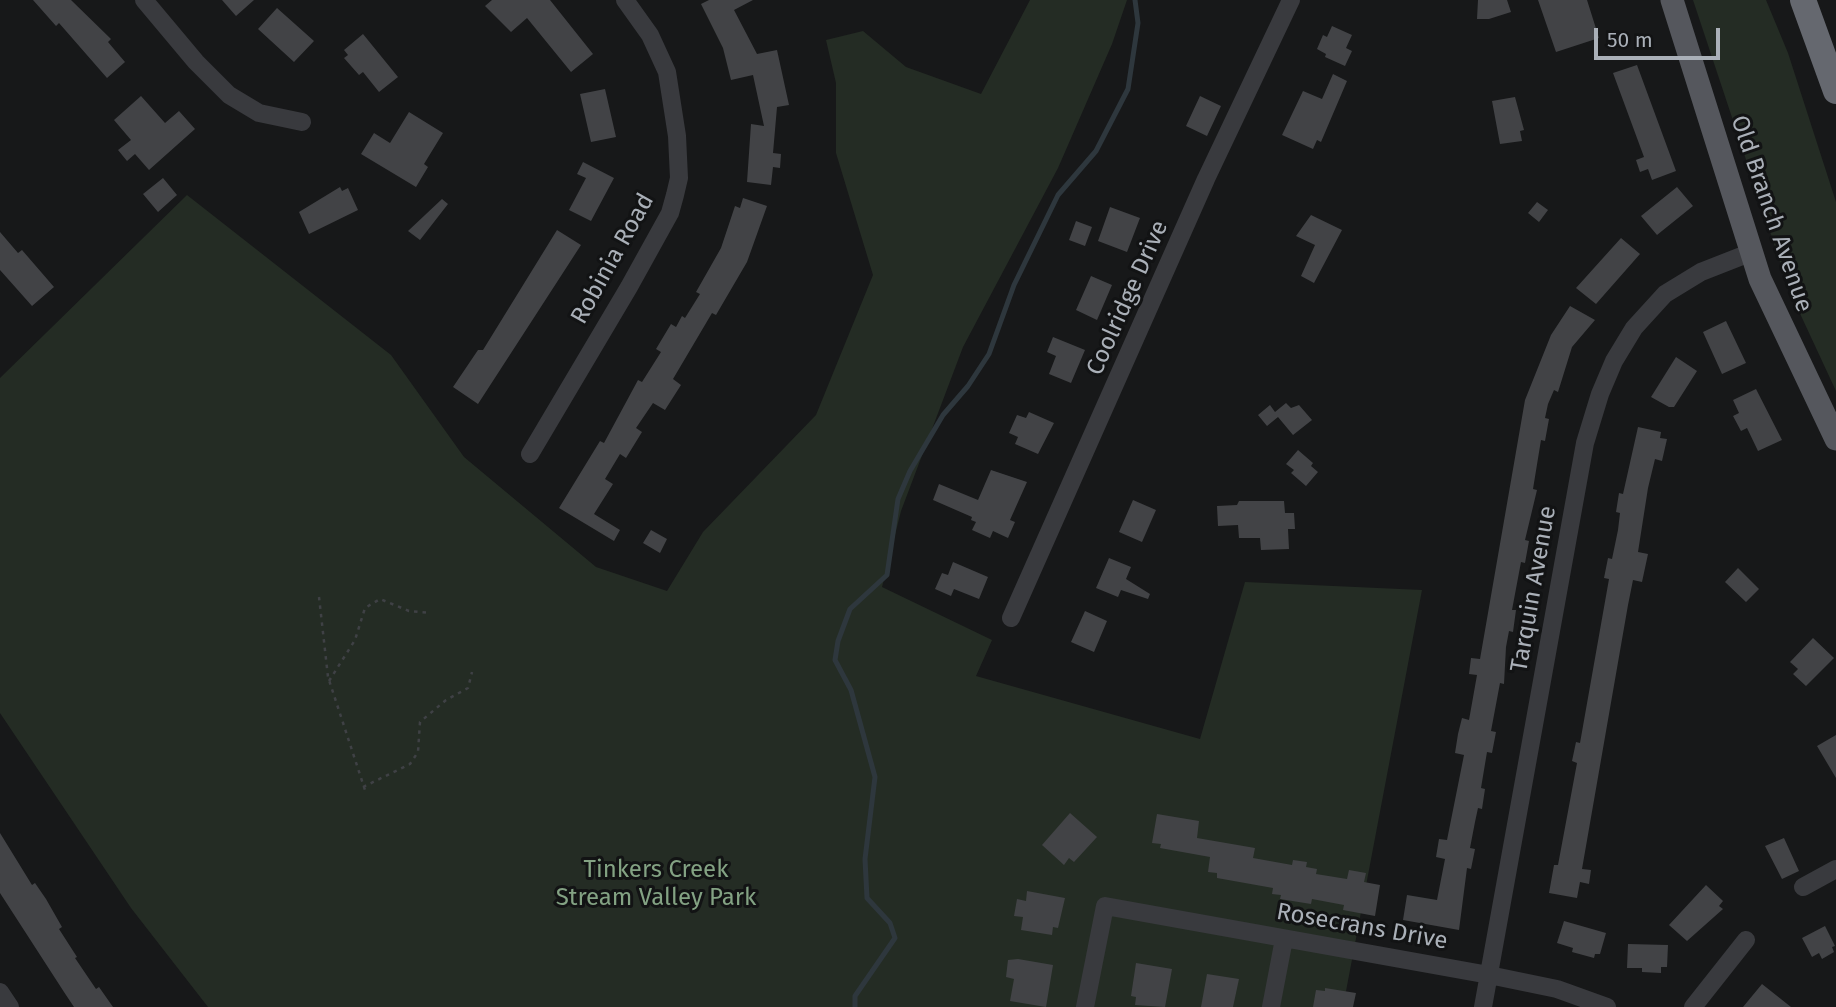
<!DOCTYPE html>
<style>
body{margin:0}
#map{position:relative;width:1836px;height:1007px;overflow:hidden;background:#171819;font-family:"Fira Sans",sans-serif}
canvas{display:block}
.scale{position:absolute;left:1594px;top:28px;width:126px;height:32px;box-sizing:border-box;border:4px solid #aab0b8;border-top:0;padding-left:9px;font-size:21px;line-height:24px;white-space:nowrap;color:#aab0b8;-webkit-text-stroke:5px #121314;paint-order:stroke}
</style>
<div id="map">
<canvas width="1836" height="1007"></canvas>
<div class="scale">50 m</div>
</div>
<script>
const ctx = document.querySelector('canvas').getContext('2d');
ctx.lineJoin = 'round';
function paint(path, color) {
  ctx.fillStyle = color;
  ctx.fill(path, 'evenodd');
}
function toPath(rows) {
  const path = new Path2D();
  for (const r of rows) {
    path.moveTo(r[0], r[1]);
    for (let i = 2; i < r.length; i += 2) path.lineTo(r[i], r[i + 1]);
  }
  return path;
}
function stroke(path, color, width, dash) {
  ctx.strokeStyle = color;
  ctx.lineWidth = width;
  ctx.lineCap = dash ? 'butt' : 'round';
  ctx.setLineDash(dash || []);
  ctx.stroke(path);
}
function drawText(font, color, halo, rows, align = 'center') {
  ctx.font = font + ' "Fira Sans",sans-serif';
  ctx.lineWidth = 6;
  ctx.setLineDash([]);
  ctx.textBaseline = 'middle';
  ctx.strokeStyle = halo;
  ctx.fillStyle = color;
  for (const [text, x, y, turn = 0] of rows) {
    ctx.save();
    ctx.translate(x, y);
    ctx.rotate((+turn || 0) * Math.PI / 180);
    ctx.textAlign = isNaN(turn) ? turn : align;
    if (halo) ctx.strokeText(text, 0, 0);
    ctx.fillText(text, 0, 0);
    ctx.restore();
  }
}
const green = toPath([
 [1030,0,1127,0,1112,44,1058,168,963,347,901,511,882,587,992,640,976,676,1200,739,1245,582,1422,590,1343,1007,208,1007,131,908,0,713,0,378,187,195,391,355,464,457,596,567,667,591,703,532,816,415,873,275,836,153,836,83,826,40,863,31,906,67,981,94],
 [1693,0,1766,0,1788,53,1836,202,1836,391,1790,292]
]);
const stream = toPath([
 [855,1007,855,996,895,938,890,923,867,898,865,859,875,777,851,690,835,660,838,641,850,609,887,575,898,499,910,471,943,415,968,386,989,354,1014,285,1058,195,1096,151,1128,89,1138,23,1135,0]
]);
const building = toPath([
 [33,0,71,0,111,39,108,42,125,62,107,78,59,23,56,26],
 [222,0,254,0,236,16],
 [492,0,550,0,593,54,571,72,527,18,511,32,485,6],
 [709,0,753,0,734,10,757,54,777,50,789,105,777,107,773,153,781,154,780,168,773,167,771,185,747,182,751,124,764,126,753,75,731,80,723,48,701,4],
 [1478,0,1507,0,1511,12,1489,19,1477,19],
 [1538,0,1587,0,1599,38,1556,52],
 [277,8,314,41,294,62,258,29],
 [1332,26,1352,35,1346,48,1352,51,1345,66,1325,57,1326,54,1317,49,1323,35,1327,37],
 [363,34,398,77,379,92,363,72,359,75,344,58,348,55,344,50],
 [1637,65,1676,171,1652,180,1648,169,1640,172,1636,160,1644,157,1613,73],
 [1333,74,1347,81,1321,142,1317,140,1313,149,1282,135,1303,91,1322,99],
 [605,89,616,137,591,142,580,94],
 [141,96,165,123,179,111,195,129,149,170,135,154,127,161,118,150,131,140,114,120],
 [1200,96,1221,106,1207,136,1186,126],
 [1515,97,1524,130,1520,131,1522,141,1500,144,1492,101],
 [409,112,443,133,424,164,428,167,416,187,361,154,374,133,390,143],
 [583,162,614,178,591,221,569,210,586,178,577,174],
 [163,178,177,195,158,212,143,194],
 [340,187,342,191,348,188,358,210,309,234,299,212],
 [1677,187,1693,206,1657,235,1641,216],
 [743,198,767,206,747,262,716,315,712,313,673,379,681,385,665,410,653,403,636,428,642,432,626,458,620,454,605,479,613,484,594,514,620,530,614,541,559,508,600,441,604,443,638,380,642,382,661,352,656,349,671,324,676,327,682,316,685,318,700,294,696,292,721,248,735,206,740,208],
 [442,199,448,204,420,240,408,231],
 [1537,202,1548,210,1539,222,1528,213],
 [1110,207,1140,218,1127,252,1098,241],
 [1311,215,1342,230,1314,283,1301,276,1315,245,1296,236],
 [1076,221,1092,227,1085,246,1069,240],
 [557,230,581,245,478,404,453,387,478,350,483,350],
 [0,232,18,253,22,250,54,287,32,306,0,270],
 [1621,238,1640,254,1596,304,1576,288],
 [1091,276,1112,285,1097,320,1076,310],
 [1570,306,1595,320,1572,347,1558,392,1554,390,1548,404,1545,418,1549,419,1545,441,1541,440,1533,489,1537,490,1525,540,1529,541,1525,563,1521,562,1512,610,1516,610,1513,632,1509,631,1506,647,1504,684,1500,683,1491,731,1496,732,1492,753,1487,752,1481,788,1485,789,1482,809,1478,808,1475,822,1470,848,1475,849,1471,869,1467,868,1459,930,1403,920,1407,895,1437,900,1445,859,1436,857,1439,839,1447,840,1464,755,1455,753,1458,734,1462,718,1469,720,1477,675,1469,674,1471,658,1480,659,1525,400,1551,335],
 [1726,321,1746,363,1722,374,1703,332],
 [1053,337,1085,350,1071,383,1049,374,1056,356,1047,352],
 [1676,357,1697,371,1674,407,1669,407,1651,397],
 [1756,389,1782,440,1758,451,1747,428,1741,431,1733,416,1739,413,1733,400],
 [1286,403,1291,408,1299,405,1312,420,1293,435,1278,417,1267,426,1258,415,1270,405,1275,412],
 [1029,412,1054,423,1038,454,1015,444,1018,437,1009,433,1017,415,1026,418],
 [1638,427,1661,432,1660,438,1667,439,1662,461,1655,459,1648,488,1638,552,1648,554,1642,582,1633,580,1628,605,1582,869,1591,870,1589,884,1580,882,1577,898,1549,893,1554,865,1558,865,1577,763,1572,761,1576,742,1580,743,1586,709,1609,579,1604,578,1608,558,1612,559,1618,530,1620,513,1616,512,1619,493,1623,494],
 [1298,450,1313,463,1311,466,1318,472,1306,486,1291,473,1294,470,1286,464],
 [991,470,1027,482,1010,520,1015,522,1008,538,993,531,990,538,972,530,976,522,971,520,972,517,933,500,939,484,978,500],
 [1133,500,1156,510,1142,542,1119,532],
 [1239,501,1284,501,1285,513,1294,513,1295,529,1288,529,1289,549,1261,550,1260,538,1239,538,1238,525,1218,526,1217,506,1237,505],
 [651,530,667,539,660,553,643,543],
 [1109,558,1131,567,1126,579,1150,594,1148,599,1121,590,1118,597,1096,588],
 [953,562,988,577,979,599,954,589,951,596,935,589,942,573,948,575],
 [1738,568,1759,589,1746,602,1725,582],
 [1085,611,1107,621,1094,652,1071,642],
 [1813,638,1834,658,1806,686,1793,674,1798,669,1790,662],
 [1836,735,1836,778,1817,746],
 [1070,813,1097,837,1074,862,1069,858,1064,865,1042,845],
 [1157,814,1199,821,1197,838,1255,848,1253,858,1292,865,1293,860,1307,862,1306,867,1317,869,1316,874,1347,879,1349,870,1366,873,1364,882,1380,885,1375,916,1343,910,1344,905,1312,899,1311,904,1280,899,1281,895,1272,894,1273,888,1217,878,1217,873,1208,872,1210,857,1160,848,1161,844,1152,843],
 [0,833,32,885,35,883,46,899,62,927,59,929,77,957,75,958,96,989,99,987,113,1007,74,1007,64,992,0,893],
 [1784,838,1799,871,1782,879,1765,846],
 [1706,885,1723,901,1719,906,1723,909,1687,941,1669,925],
 [1027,891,1065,898,1058,928,1053,927,1052,935,1021,930,1023,917,1014,916,1017,899,1026,901],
 [1564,921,1606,933,1600,954,1595,954,1594,958,1572,952,1573,948,1557,943],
 [1825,926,1835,946,1832,947,1834,952,1822,959,1819,953,1812,957,1802,938],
 [1628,944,1668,945,1667,967,1661,967,1661,973,1642,972,1642,968,1627,968],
 [1018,959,1053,965,1046,1007,1010,1001,1014,979,1006,977,1008,960],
 [1136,963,1172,969,1165,1007,1135,1005,1136,997,1131,996],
 [1207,974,1239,979,1233,1007,1201,1007],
 [1762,984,1791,1007,1743,1007],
 [1325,988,1356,993,1353,1007,1313,1007,1316,990,1325,991]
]);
const path = toPath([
 [319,597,328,677,365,790],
 [329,681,355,640,365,608,380,599,409,611,431,613],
 [363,787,410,764,418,752,420,722,446,700,468,688,472,672]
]);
const minor = toPath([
 [144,0,196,62,229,95,259,113,302,122],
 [530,454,629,287,670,213,675,195,679,178,677,136,667,72,650,35,625,0],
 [1011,618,1206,179,1291,0],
 [1803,887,1836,869],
 [0,992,10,1007],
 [1085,1007,1105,906,1489,975,1557,989,1607,1007],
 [1271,1007,1284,939],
 [1483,1007,1585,443,1600,394,1614,361,1634,328,1665,294,1701,272,1752,252],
 [1693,1007,1746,940]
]);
const major = toPath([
 [1672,0,1760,279,1836,439]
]);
const highway = toPath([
 [1803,0,1836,91]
]);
const streetNames = [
 ["Old Branch Avenue",1771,214,71],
 ["Robinia Road",613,259,-61],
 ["Coolridge Drive",1128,298,-66],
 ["Tarquin Avenue",1534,589,-80],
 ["Rosecrans Drive",1362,927,10]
];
const parkNames = [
 ["Tinkers Creek",656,870],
 ["Stream Valley Park",656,898]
];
paint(green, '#242c24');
stroke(stream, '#2e373d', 5);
paint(building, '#424346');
stroke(path, '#3f4145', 2.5, [3.5, 5]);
stroke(minor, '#393a3e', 18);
stroke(major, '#55575d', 23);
stroke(highway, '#65686f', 26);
drawText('24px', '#aab0b8', '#121314', streetNames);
drawText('24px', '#83a283', '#121314', parkNames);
</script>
